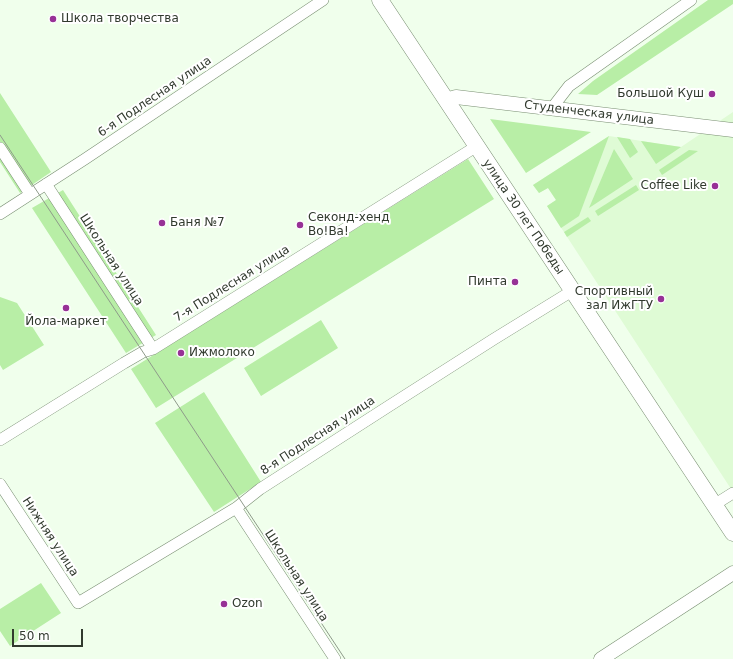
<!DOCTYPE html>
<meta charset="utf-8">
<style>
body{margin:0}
#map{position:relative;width:733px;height:659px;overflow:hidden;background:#f0ffec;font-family:"DejaVu Sans",sans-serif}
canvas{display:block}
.scale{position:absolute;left:12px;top:629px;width:71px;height:18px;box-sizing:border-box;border:2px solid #313a2e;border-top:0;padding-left:5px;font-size:12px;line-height:14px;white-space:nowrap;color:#313a2e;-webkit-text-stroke:3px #fff;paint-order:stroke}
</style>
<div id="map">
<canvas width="733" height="659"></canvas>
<div class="scale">50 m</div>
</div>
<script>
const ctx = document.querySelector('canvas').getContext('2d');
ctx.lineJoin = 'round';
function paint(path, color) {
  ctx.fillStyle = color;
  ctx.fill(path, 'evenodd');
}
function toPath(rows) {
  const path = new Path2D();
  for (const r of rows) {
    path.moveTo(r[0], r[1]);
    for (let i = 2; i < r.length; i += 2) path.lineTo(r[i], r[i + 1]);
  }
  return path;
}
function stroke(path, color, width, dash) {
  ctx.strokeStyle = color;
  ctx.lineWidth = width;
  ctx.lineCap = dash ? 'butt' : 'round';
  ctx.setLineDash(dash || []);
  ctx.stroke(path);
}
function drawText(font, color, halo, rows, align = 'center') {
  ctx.font = font + ' "DejaVu Sans",sans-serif';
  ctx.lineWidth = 4;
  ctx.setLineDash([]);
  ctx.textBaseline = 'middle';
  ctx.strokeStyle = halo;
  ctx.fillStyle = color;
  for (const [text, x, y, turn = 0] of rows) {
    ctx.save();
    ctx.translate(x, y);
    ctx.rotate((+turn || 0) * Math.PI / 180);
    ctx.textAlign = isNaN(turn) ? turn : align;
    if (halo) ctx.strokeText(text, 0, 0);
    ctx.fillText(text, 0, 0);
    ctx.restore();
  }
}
const built = toPath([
 [733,112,733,492,547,206,556,200,548,188,539,193,533,185,609,136,681,147]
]);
const green = toPath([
 [708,0,733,0,733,4,597,95,578,94,593,81],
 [0,93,51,172,20,193,0,162],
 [490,119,591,132,526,173],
 [609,136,579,216,561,228,547,206,556,200,548,188,539,193,533,185],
 [617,137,630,139,638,152,630,158],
 [641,141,681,147,656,164],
 [614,149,633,179,589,208],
 [689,150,698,151,662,175,659,170],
 [468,159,494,199,156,408,131,369],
 [636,185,639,190,598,216,595,211],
 [63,190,156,335,126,353,32,208],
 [588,217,591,221,567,237,564,232],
 [0,297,17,303,44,345,3,370,0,365],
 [321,320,338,348,261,396,244,368],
 [204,392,261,482,214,512,155,423],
 [41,583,61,613,10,646,0,631,0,609]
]);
const minor = toPath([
 [552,108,569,86,691,0],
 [0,148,30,194],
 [46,184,153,349],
 [0,214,85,159,323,0],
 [0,440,124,363,143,352,153,349,477,146],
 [0,484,78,603,236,508,260,489,389,406,494,339,572,291],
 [714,505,733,493],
 [236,508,335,659]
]);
const tertiary = toPath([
 [446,100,456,97,733,130],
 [601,659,733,573]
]);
const secondary = toPath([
 [380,0,733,533]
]);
const tram = toPath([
 [0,135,345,659]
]);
const markers = [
 [53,19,4,"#973196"],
 [712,94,4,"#973196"],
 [715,186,4,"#973196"],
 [162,223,4,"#973196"],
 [300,225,4,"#973196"],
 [515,282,4,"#973196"],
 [661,299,4,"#973196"],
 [66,308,4,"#973196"],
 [181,353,4,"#973196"],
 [224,604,4,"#973196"]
];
const poiNames = [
 ["Школа творчества",61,19],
 ["Большой Куш",704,94,"right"],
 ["Coffee Like",707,186,"right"],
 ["Секонд-хенд",308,218],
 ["Во!Ва!",308,232],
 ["Баня №7",170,223],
 ["Пинта",507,282,"right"],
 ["Спортивный",653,292,"right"],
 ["зал ИжГТУ",653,306,"right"],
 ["Йола-маркет",66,322,"center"],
 ["Ижмолоко",189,353],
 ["Ozon",232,604]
];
const streetNames = [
 ["6-я Подлесная улица",155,97,-34],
 ["Студенческая улица",589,113,7],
 ["улица 30 лет Победы",523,217,56],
 ["Школьная улица",111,260,57],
 ["7-я Подлесная улица",232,284,-32],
 ["8-я Подлесная улица",318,436,-33],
 ["Нижняя улица",50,537,57],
 ["Школьная улица",296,576,57]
];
paint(built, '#dffbd5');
paint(green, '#b8eea6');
stroke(minor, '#798e72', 12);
stroke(tertiary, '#798e72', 15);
stroke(secondary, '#798e72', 17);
stroke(minor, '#fff', 11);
stroke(tertiary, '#fff', 14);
stroke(secondary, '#fff', 16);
stroke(tram, '#8e9a8a', 1);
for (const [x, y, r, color] of markers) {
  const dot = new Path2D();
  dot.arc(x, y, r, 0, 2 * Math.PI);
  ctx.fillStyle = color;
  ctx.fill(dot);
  stroke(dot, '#fff', 1.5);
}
drawText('12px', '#313a2e', '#fff', poiNames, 'left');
drawText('12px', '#313a2e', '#fff', streetNames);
</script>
